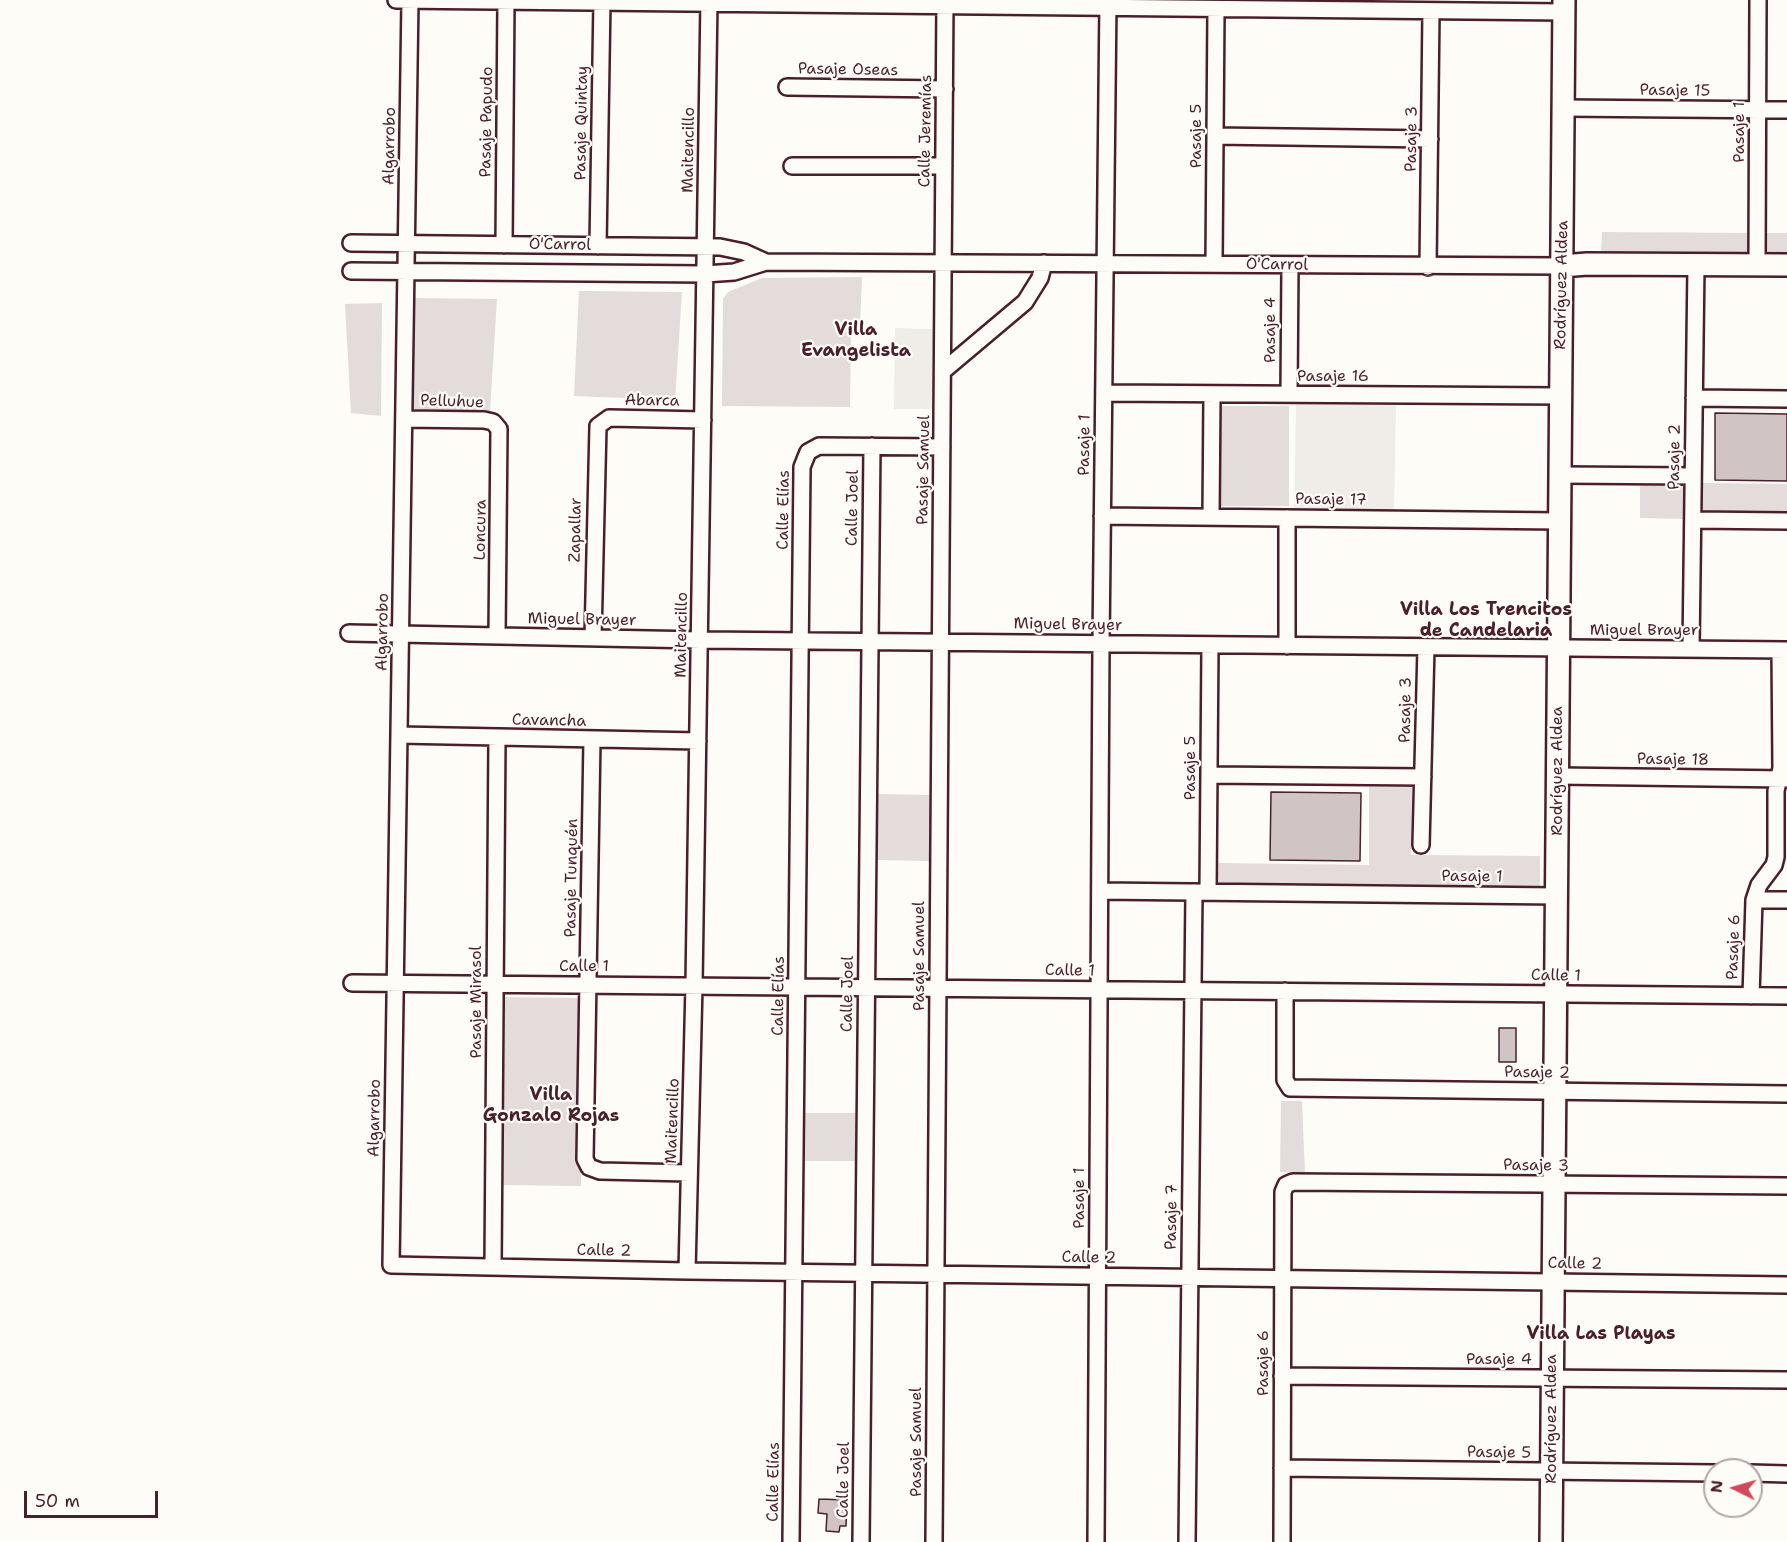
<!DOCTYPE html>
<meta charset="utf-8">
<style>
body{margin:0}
#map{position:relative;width:1787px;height:1542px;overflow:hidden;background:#fdfcf7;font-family:"Shantell Sans",sans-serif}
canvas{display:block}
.north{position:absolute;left:1703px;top:1458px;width:60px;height:60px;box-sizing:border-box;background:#fdfcf7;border:2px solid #b5a4a5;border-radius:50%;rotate:275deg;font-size:16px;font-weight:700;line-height:24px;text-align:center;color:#4a1f2b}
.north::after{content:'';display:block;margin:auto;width:21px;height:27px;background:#d1495b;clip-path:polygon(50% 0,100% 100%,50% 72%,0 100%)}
.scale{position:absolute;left:24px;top:1491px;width:134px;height:27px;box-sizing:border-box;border:3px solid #4a1f2b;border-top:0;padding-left:8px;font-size:18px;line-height:21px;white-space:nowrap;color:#4a1f2b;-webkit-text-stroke:4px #fdfcf7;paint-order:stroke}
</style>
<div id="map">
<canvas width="1787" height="1542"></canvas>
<div class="north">N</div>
<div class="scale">50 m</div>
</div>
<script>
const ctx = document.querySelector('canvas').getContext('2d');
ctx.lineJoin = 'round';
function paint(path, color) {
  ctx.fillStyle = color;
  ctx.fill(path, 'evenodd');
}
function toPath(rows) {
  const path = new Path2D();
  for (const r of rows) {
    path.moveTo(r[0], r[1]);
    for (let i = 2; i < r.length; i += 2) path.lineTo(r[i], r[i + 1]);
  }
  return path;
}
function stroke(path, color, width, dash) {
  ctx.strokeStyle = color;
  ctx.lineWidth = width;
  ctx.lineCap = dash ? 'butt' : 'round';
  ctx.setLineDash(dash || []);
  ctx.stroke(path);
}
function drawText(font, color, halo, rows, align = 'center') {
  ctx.font = font + ' "Shantell Sans",sans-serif';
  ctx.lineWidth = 4.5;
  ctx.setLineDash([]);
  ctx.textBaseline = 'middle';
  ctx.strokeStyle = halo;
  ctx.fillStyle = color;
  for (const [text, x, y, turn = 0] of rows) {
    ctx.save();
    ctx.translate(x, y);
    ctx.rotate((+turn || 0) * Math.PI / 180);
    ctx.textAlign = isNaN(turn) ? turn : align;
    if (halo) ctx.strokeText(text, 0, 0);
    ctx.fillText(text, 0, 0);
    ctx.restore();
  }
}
const built = toPath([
 [895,328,937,329,936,409,894,409],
 [1296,404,1396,405,1394,510,1294,509]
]);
const green = toPath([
 [1602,232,1753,233,1752,255,1601,254],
 [1763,233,1787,233,1787,255,1763,255],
 [862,277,860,325,851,325,850,407,722,406,723,299,728,292,762,278],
 [579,291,682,292,675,400,574,396],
 [415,298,497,299,490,411,413,409],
 [382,303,381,416,351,413,345,304],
 [1220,406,1289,406,1289,506,1220,506],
 [1640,483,1680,484,1688,491,1687,519,1640,518],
 [1701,483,1787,484,1787,517,1706,516,1701,510],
 [1369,787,1412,787,1411,855,1540,856,1540,887,1217,885,1218,863,1369,865],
 [876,794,931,795,929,861,876,860],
 [503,997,584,998,581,1186,501,1185],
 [1281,1101,1302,1101,1305,1173,1280,1172],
 [801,1113,857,1113,857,1161,801,1161]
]);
const building = toPath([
 [1715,413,1787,414,1787,481,1715,480,1715,413],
 [1271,792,1361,793,1360,861,1270,860,1271,792],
 [1499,1028,1516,1028,1516,1062,1499,1062,1499,1028],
 [819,1499,847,1500,846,1526,840,1526,839,1532,826,1531,827,1514,818,1513,819,1499]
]);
const street = toPath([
 [396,0,1564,12],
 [410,0,391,1265,687,1271,1787,1285],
 [787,87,945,89],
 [1563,108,1787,110],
 [1215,136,1430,139],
 [792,166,944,166],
 [351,243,720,247,744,252,766,262],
 [504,245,506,0],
 [598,246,602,0],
 [1214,264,1216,9],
 [1757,265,1758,0],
 [1428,267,1431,11],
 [351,271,705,274,734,272,766,262,1562,266],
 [943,371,1025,302,1040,278,1044,263],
 [1104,393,1561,396],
 [1289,394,1290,265],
 [1694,398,1787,399],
 [404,419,484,420,493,422,499,429,497,636],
 [1560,475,1693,476],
 [1102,516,1560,521],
 [1211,517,1212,394],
 [1287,518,1287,646],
 [1693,520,1787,521],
 [349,633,700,640,1787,650],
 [593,638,598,426,609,418,703,420],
 [1691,649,1696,265],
 [399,735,698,741],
 [592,739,585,1159,589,1167,600,1171,689,1173],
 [1209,775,1423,777],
 [1558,776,1787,779],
 [1421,845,1426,647],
 [1100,891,1557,896],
 [1208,892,1210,645],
 [1754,900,1787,900],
 [352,983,1787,996],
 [1285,991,1285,1080,1290,1088,1787,1094],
 [1751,996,1754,900,1759,885,1774,865,1776,857,1776,791,1781,768,1780,650],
 [493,1267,497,738],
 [687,1271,694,985,709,0],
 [1282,1376,1787,1380],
 [1282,1468,1715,1473],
 [1751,1473,1787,1474],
 [791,1542,802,467,808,452,819,446,942,447],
 [861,1542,872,446],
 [934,1542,945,0],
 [1096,1542,1101,644,1108,0],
 [1187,1542,1194,892],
 [1282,1542,1283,1192,1286,1185,1293,1182,1787,1186]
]);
const secondary = toPath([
 [1562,266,1587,264,1787,265],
 [1551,1542,1564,0]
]);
const streetNames = [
 ["Pasaje Oseas",848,70,1],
 ["Pasaje 15",1675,91,1],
 ["Pasaje Papudo",487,122,-89],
 ["Pasaje Quintay",582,123,-89],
 ["Calle Jeremías",926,131,-89],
 ["Pasaje 1",1740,132,-90],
 ["Pasaje 5",1197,136,-90],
 ["Pasaje 3",1412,139,-89],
 ["Algarrobo",390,146,-89],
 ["Maitencillo",689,150,-89],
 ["O'Carrol",560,245,1],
 ["O'Carrol",1277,265,1],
 ["Rodríguez Aldea",1562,285,-89],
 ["Pasaje 4",1271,330,-90],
 ["Pasaje 16",1333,377],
 ["Abarca",652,401,1],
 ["Pelluhue",452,402,2],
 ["Pasaje 1",1085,445,-89],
 ["Pasaje 2",1675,457,-89],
 ["Pasaje Samuel",924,470,-89],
 ["Pasaje 17",1331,500,1],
 ["Calle Joel",853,508,-89],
 ["Calle Elías",784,510,-89],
 ["Loncura",481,530,-89],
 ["Zapallar",576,530,-89],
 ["Miguel Brayer",582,620,1],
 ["Miguel Brayer",1068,625,1],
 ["Miguel Brayer",1644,631],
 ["Algarrobo",383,632,-89],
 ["Maitencillo",682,635,-89],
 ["Pasaje 3",1406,710,-89],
 ["Cavancha",549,721,1],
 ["Pasaje 18",1673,760,1],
 ["Pasaje 5",1191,768,-90],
 ["Rodríguez Aldea",1558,771,-90],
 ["Pasaje 1",1472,877,1],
 ["Pasaje Tunquén",572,878,-89],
 ["Pasaje 6",1734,947,-88],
 ["Pasaje Samuel",920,956,-90],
 ["Calle 1",584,967],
 ["Calle 1",1070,971,1],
 ["Calle 1",1556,976,1],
 ["Calle Joel",848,994,-89],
 ["Calle Elías",779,996,-89],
 ["Pasaje Mirasol",477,1002,-90],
 ["Pasaje 2",1537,1073,1],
 ["Algarrobo",375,1118,-89],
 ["Maitencillo",673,1121,-88],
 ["Pasaje 3",1536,1166,1],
 ["Pasaje 1",1080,1198,-90],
 ["Pasaje 7",1172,1217,-89],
 ["Calle 2",604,1251,1],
 ["Calle 2",1089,1258,1],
 ["Calle 2",1575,1264,1],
 ["Pasaje 4",1499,1360],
 ["Pasaje 6",1264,1363,-90],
 ["Rodríguez Aldea",1552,1419,-90],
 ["Pasaje Samuel",917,1442,-90],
 ["Pasaje 5",1499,1453,1],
 ["Calle Joel",844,1480,-89],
 ["Calle Elías",774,1482,-89]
];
const neighbourhoodNames = [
 ["Villa",856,330],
 ["Evangelista",856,351],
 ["Villa Los Trencitos",1486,610],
 ["de Candelaria",1486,631],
 ["Villa",551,1095],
 ["Gonzalo Rojas",551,1116],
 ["Villa Las Playas",1601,1334]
];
paint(built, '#f0ece8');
paint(green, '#e3dcda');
paint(building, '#d0c5c4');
stroke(building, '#4a1f2b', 1.5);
stroke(street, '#4a1f2b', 20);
stroke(secondary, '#4a1f2b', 26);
stroke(street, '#fdfcf7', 15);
stroke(secondary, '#fdfcf7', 21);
drawText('16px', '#4a1f2b', '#fdfcf7', streetNames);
drawText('bold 18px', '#4a1f2b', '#fdfcf7', neighbourhoodNames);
</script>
